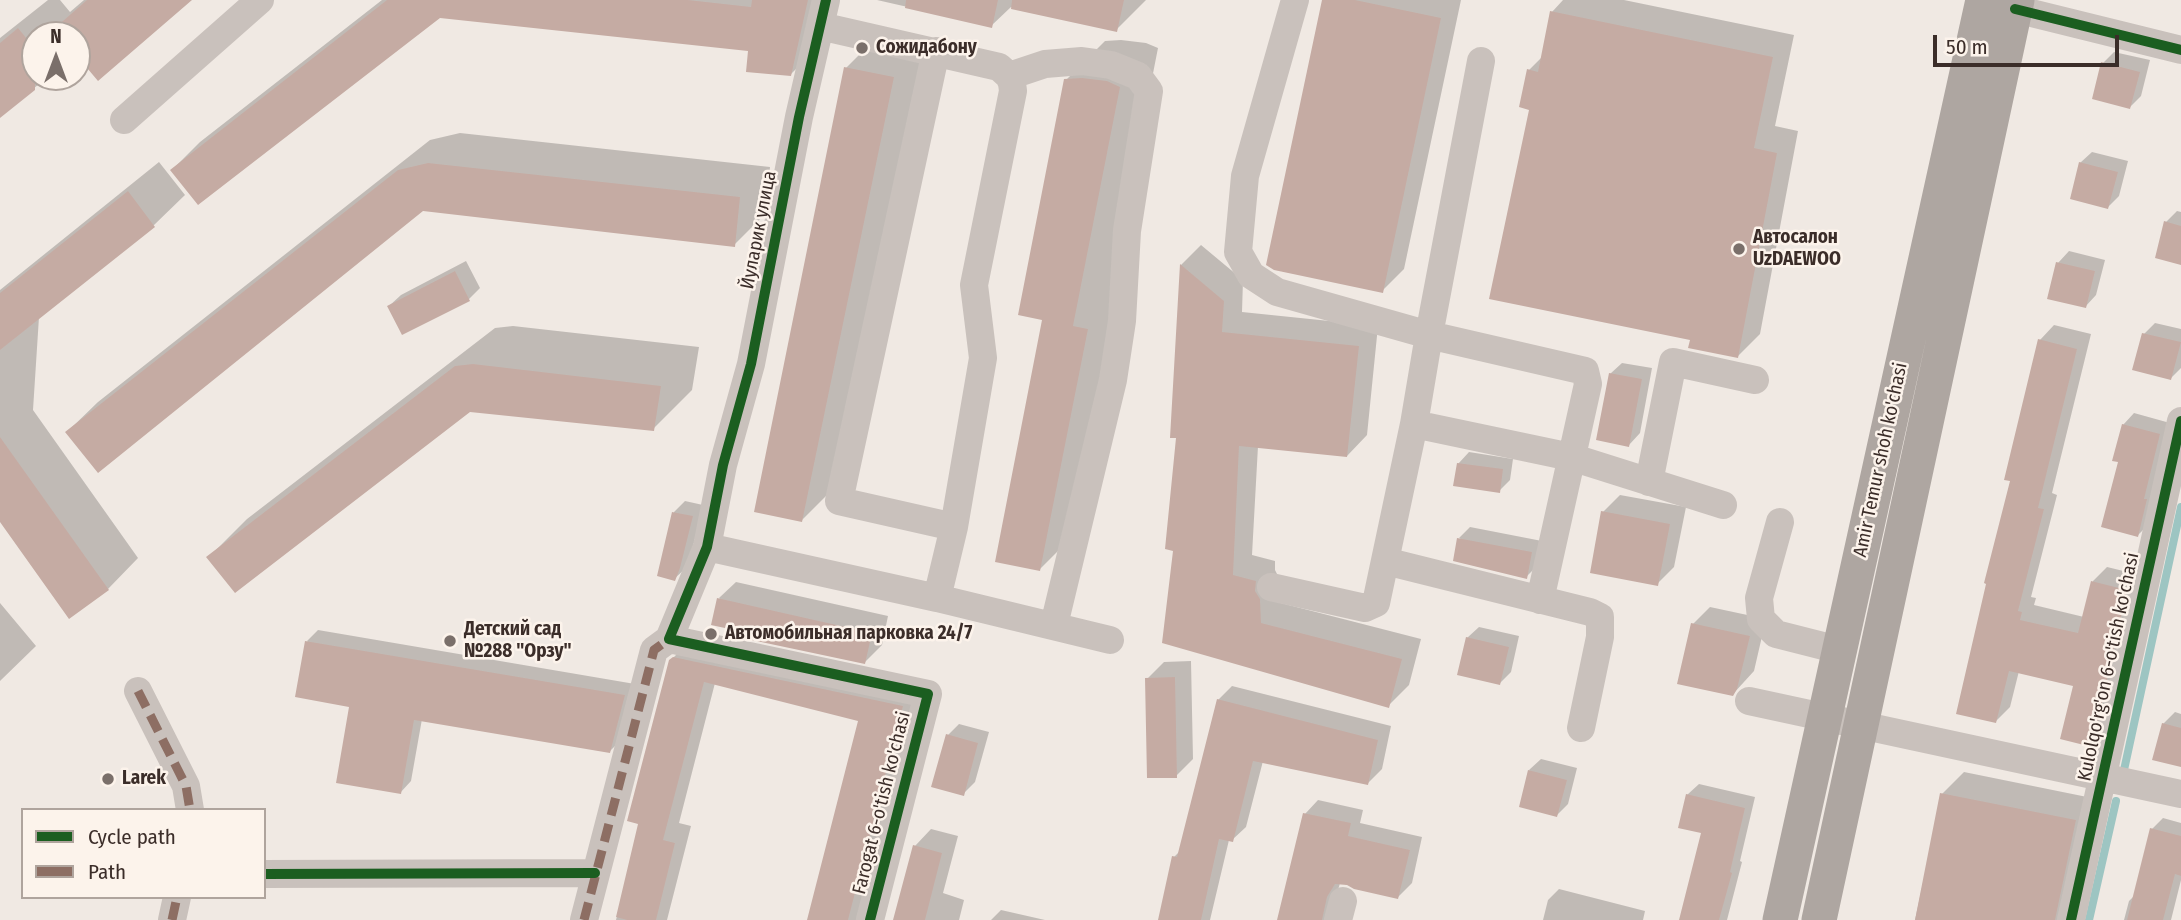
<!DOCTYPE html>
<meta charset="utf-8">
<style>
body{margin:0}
#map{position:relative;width:2181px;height:920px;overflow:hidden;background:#f0e9e3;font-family:"Fira Sans Condensed",sans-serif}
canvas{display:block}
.legend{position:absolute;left:21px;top:808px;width:245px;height:91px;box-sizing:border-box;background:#fcf3eb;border:2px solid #afa49d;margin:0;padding:9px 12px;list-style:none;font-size:21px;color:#3b2d29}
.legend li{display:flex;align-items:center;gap:14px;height:35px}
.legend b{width:35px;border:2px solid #afa49d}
.north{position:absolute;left:21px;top:21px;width:70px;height:70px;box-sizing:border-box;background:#fcf3eb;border:2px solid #afa49d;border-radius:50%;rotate:0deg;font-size:19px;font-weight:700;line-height:28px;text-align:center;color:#3b2d29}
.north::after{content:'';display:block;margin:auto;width:24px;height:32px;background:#7a6f6a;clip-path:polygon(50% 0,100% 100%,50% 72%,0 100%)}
.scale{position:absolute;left:1933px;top:35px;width:186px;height:32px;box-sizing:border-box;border:4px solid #3b2d29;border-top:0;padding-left:9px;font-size:21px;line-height:24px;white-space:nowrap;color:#3b2d29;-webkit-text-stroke:5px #fcf3eb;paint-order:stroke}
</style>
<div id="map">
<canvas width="2181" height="920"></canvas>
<ul class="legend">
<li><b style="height:9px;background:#1b5e20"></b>Cycle path</li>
<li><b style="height:9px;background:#8d6e63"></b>Path</li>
</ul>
<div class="north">N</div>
<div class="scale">50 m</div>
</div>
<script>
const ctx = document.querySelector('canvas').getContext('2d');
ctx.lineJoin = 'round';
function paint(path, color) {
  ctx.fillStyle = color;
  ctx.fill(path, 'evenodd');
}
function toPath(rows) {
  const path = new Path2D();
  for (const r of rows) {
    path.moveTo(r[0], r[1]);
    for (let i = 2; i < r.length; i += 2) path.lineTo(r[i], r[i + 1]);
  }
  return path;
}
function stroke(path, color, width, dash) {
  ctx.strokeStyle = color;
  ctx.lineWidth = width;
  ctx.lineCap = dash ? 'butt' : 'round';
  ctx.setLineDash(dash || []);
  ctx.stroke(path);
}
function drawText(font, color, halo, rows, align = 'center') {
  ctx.font = font + ' "Fira Sans Condensed",sans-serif';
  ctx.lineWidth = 5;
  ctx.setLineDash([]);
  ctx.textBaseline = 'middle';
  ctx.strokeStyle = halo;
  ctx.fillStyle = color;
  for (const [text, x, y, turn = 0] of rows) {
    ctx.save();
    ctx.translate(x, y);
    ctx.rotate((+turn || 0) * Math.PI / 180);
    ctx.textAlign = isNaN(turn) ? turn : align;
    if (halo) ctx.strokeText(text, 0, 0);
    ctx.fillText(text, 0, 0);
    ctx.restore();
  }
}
const shadow = toPath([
 [48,0,60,0,70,12,84,0,189,0,77,54,77,35,35,35,35,77,48,77,0,115,0,38],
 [382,0,829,0,819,46,791,74,750,49,440,16,172,170,200,142],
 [877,0,1146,0,1116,30,1011,7,991,26],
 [1324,0,1461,0,1404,269,1382,291],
 [1563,0,1624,0,1794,35,1775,126,1798,131,1760,334,1738,356,1692,339,1531,108,1529,70,1542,57,1552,12],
 [885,29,932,39,841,481,802,520,846,68],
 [1121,40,1146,43,1158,48,1111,287,1126,290,1079,530,1040,569,1066,80,1105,41],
 [2114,52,2150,60,2141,96,2130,107,2103,63],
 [460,133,770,167,765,214,734,245,423,209,67,432,98,402,430,140],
 [2092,152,2128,161,2119,196,2108,207,2080,163],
 [159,162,185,195,154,225,39,317,33,410,138,558,108,589,0,519,0,290],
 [2177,211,2181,212,2181,263,2166,222],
 [1201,245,1243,280,1242,312,1378,326,1367,435,1347,456,1258,446,1252,555,1275,561,1275,570,1279,578,1281,603,1421,639,1409,685,1388,706,1163,642,1175,549,1178,436,1172,436,1181,265],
 [2069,251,2105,260,2096,295,2085,307,2058,263],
 [466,261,480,288,469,299,389,306,401,295],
 [2155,323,2181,329,2181,368,2171,378,2144,334],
 [2054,325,2091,334,2052,493,2057,495,2031,597,2036,598,2034,605,2084,617,2093,581,2107,567,2140,575,2106,730,2092,745,2075,685,2019,671,2010,707,1996,721,2012,480,2040,340],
 [513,326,699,347,692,390,653,429,470,410,208,558,247,519,495,328],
 [1622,363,1652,368,1640,433,1629,445,1610,374],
 [2134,413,2170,423,2149,524,2138,535,2120,461,2123,425],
 [1469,452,1513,459,1510,480,1499,491,1458,464],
 [1620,495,1686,507,1674,567,1657,584,1603,512],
 [685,501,703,505,691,555,686,568,674,579,674,512],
 [1470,527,1542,541,1537,566,1526,577,1459,538],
 [736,582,888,616,882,645,865,662,750,632,719,598],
 [0,603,36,646,0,681],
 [1710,607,1766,619,1754,671,1733,694,1693,624],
 [1479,627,1519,636,1511,672,1500,683,1467,638],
 [318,630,635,684,621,740,610,751,422,719,411,781,400,793,351,705,307,641],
 [688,643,919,689,861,920,809,920,860,720,715,683,679,823,691,826,667,920,616,920,640,823,670,661],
 [1191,661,1193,759,1176,776,1147,679,1164,662],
 [1232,686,1391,726,1382,769,1368,783,1263,761,1246,827,1232,840,1229,840,1210,920,1159,920,1174,857,1180,851,1218,700],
 [2175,712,2181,714,2181,765,2163,724],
 [959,724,989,732,975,782,963,794,948,735],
 [1541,759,1577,768,1568,804,1557,815,1529,770],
 [1964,772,2097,799,2078,920,1915,920,1942,794],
 [1699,784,1755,797,1740,861,1742,862,1727,920,1680,920,1703,832,1687,795],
 [1318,800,1363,810,1360,823,1422,837,1412,883,1398,897,1340,883,1335,901,1335,920,1278,920,1305,814],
 [2163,818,2181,823,2181,880,2171,920,2124,920,2129,901,2136,894,2152,829],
 [931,829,958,836,943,893,964,900,959,920,895,920,915,846],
 [1559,889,1645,911,1643,920,1543,920,1548,900],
 [1001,910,1045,920,991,920]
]);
const stream = toPath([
 [2124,770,2181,507],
 [2089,920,2116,801]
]);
const building = toPath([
 [87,0,192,0,98,81,77,56,77,35,47,35],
 [387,0,688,0,751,7,752,0,808,0,791,76,746,72,748,51,440,18,198,205,170,170],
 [906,0,998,0,992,28,905,8],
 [1012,0,1124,0,1117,32,1011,9],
 [1322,0,1355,0,1441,18,1383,293,1274,270,1266,265],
 [1550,11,1773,57,1754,148,1777,153,1738,358,1688,348,1690,340,1489,299,1529,110,1519,107,1527,69,1538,72],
 [18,28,35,49,35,90,0,118,0,43],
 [2101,62,2140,72,2130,109,2092,99],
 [844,67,894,77,802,522,754,512],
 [1082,78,1107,81,1120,87,1073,326,1088,329,1040,571,995,562,1042,320,1018,315,1064,79],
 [2079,162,2118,172,2108,209,2070,199],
 [428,163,740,197,735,247,423,211,98,473,65,432,398,170],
 [128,191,155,227,0,350,0,293],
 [2164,221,2181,226,2181,265,2155,258],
 [2056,262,2095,271,2086,308,2047,299],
 [1180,264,1224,301,1222,332,1359,346,1347,457,1239,446,1233,575,1256,581,1255,591,1260,599,1261,623,1402,659,1389,708,1162,643,1173,551,1165,549,1176,438,1170,438],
 [455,271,470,301,402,335,387,306],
 [2142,333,2181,342,2171,380,2132,370],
 [2038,339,2077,349,2038,508,2044,509,2018,611,2022,612,2020,620,2078,633,2091,581,2127,590,2092,747,2060,739,2073,686,2009,671,1996,723,1956,714,1986,584,1984,583,2010,481,2004,480],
 [473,364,661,386,654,431,470,412,235,593,206,557,455,366],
 [1609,373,1642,379,1629,447,1596,440],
 [2122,424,2160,434,2144,499,2147,499,2138,537,2101,527,2118,462,2112,461],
 [0,437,109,590,69,619,0,522],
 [1457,463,1503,469,1500,493,1453,486],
 [1601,511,1670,524,1658,586,1590,573],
 [672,512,693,516,680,568,675,581,657,576],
 [1457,538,1532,552,1527,579,1453,561],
 [717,598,872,633,865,664,747,639,748,633,711,625],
 [1691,623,1750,636,1737,689,1733,696,1677,684],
 [1466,637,1509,647,1500,685,1457,675],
 [305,641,625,695,610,753,414,720,401,794,336,783,349,707,295,697],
 [673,657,903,706,848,920,807,920,858,721,704,682,663,840,675,843,656,920,627,920,616,917,638,824,627,821,669,660],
 [1175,677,1177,778,1147,778,1145,678],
 [1217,699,1378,740,1368,785,1253,761,1233,842,1219,839,1201,920,1158,920,1172,856,1177,857],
 [2162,723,2181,728,2181,767,2152,760],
 [946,734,978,743,964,796,931,787],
 [1528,770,1567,780,1557,817,1519,807],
 [1940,793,2076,820,2055,920,1915,920],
 [1686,794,1745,808,1730,872,1732,873,1719,920,1679,920,1701,833,1678,828],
 [1303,813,1351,823,1348,836,1410,850,1398,899,1354,889,1347,885,1335,884,1327,897,1322,920,1277,920],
 [2150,828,2181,836,2181,876,2175,874,2163,920,2127,920],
 [913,845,942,853,925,920,893,920]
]);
const minor = toPath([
 [826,0,799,117,751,364,723,465,707,547,669,639,928,694,870,920],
 [1295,0,1245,176,1238,252,1251,275,1277,292,1429,335,1414,424,1571,457,1723,505],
 [2015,9,2181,50],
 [936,51,839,501,954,527],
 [1481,61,1429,335,1585,371,1588,384,1540,600],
 [1009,76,1045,64,1082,61,1111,65,1138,76,1149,91,1127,231,1122,321,1113,380,1054,625],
 [124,120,260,0],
 [1649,482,1673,362,1755,380],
 [1780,522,1759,598,1761,619,1776,634,1839,650],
 [707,547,937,598,954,527,983,358,974,285,1013,91,1012,83,1009,76,999,67,820,26],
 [1385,561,1590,612,1600,617,1600,637,1581,728],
 [1271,587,1365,608,1376,603,1414,424],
 [937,598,1110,640],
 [138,691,186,786,190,810],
 [1749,701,2181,794],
 [264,874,595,873],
 [172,920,177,897],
 [584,920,654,650,669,639],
 [1338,920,1343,901],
 [2071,920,2181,421]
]);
const major = toPath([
 [1780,920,1983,0],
 [1819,920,2017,0]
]);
const quiet = toPath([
 [138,691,186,786,190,810],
 [172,920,177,897],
 [584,920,654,650,669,639]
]);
const cycleway = toPath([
 [826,0,799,117,751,364,723,465,707,547,669,639,928,694,870,920],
 [2015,9,2181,50],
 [264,874,595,873],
 [2071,920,2181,421]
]);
const markers = [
 [862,48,7,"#7a6f6a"],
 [1739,249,7,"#7a6f6a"],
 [711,634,7,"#7a6f6a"],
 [450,641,7,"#7a6f6a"],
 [108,779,7,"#7a6f6a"]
];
const poiNames = [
 ["Сожидабону",876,48],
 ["Автосалон",1753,238],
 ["UzDAEWOO",1753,260],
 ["Детский сад",464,630],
 ["№288 \"Орзу\"",464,652],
 ["Автомобильная парковка 24/7",725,634],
 ["Larek",122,779]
];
const streetNames = [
 ["Йуларик улица",759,230,-79],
 ["Amir Temur shoh ko'chasi",1881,460,-78],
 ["Kulolqo'rg'on 6-o'tish ko'chasi",2109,667,-78],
 ["Farogat 6-o'tish ko'chasi",882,803,-76]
];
paint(shadow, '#0003');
stroke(stream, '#9dc5c2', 8);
paint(building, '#c5aba3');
stroke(minor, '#c9c1bc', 28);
stroke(major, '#aea6a1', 35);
stroke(quiet, '#8d6e63', 9, [18, 9]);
stroke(cycleway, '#1b5e20', 10);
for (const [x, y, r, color] of markers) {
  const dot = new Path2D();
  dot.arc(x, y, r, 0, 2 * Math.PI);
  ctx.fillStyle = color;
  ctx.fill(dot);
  stroke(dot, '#fcf3eb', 2.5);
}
drawText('bold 19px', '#3b2d29', '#fcf3eb', poiNames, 'left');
drawText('19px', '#3b2d29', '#fcf3eb', streetNames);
</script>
